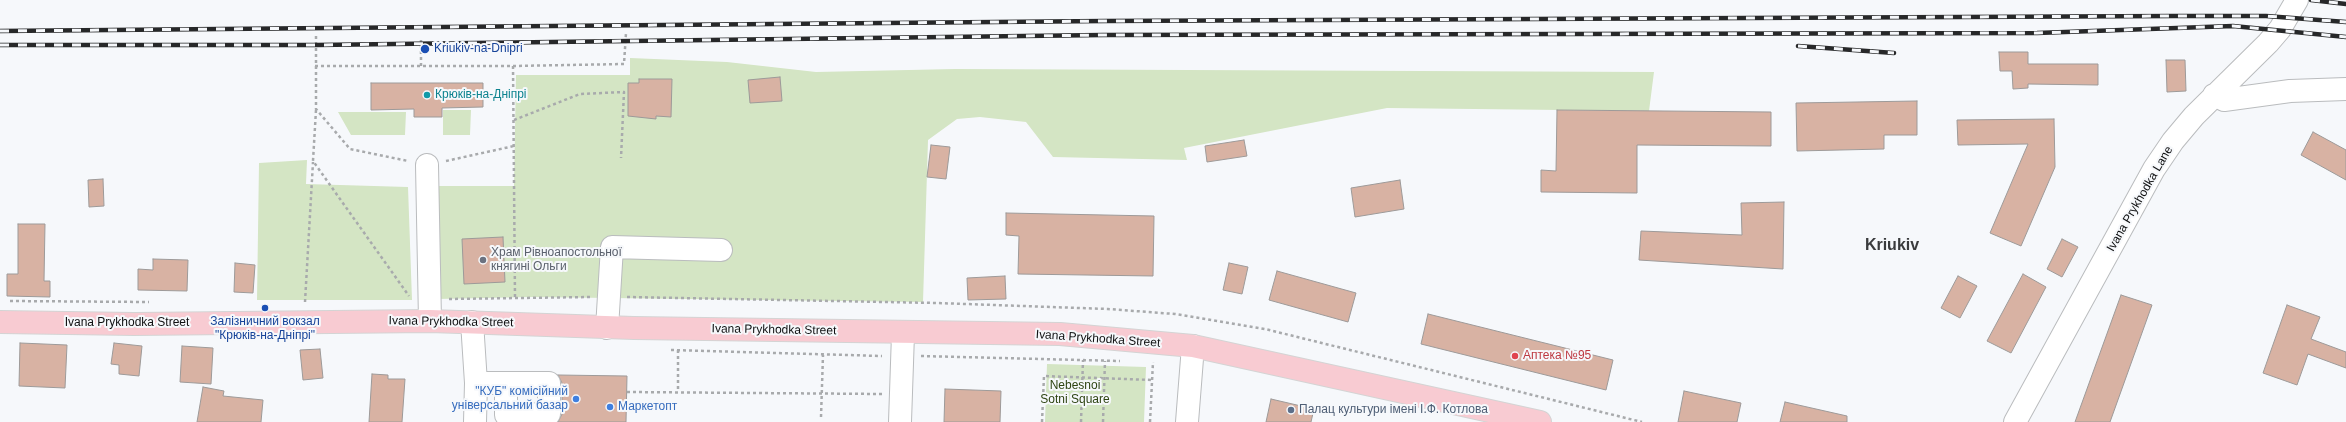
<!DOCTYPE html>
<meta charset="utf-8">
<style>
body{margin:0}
canvas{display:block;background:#f6f8fb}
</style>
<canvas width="2346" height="422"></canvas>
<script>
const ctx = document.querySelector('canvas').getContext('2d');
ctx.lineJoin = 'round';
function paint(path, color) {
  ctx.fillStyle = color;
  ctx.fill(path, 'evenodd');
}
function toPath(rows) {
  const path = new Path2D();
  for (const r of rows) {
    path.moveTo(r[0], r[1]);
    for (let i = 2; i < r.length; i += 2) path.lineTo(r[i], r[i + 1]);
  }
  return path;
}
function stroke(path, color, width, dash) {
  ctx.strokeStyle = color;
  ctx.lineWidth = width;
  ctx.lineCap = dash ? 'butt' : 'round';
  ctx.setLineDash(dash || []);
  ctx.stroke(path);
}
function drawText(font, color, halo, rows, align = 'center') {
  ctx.font = font + ' Helvetica,sans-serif';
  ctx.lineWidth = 4;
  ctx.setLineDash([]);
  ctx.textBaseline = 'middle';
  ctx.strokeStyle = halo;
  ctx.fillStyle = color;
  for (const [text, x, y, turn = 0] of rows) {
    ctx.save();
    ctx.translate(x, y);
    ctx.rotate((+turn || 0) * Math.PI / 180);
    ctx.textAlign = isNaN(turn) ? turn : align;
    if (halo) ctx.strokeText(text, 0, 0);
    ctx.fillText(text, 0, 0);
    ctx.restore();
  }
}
const green = toPath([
 [630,58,727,62,816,72,955,69,1654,72,1649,111,1387,108,1184,148,1187,160,1053,157,1026,122,980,117,957,119,928,140,923,302,532,297,437,299,439,186,514,186,516,75,630,75],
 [443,110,471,110,470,135,443,135],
 [338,112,406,112,405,135,351,135],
 [307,160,306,184,408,187,412,300,257,300,259,163],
 [1047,364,1146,367,1144,422,1045,422]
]);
const building = toPath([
 [1999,52,2028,52,2028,64,2098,64,2098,85,2028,84,2028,88,2013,89,2012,71,2000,71,1999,52],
 [2166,60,2185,60,2186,91,2167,92,2166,60],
 [780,77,782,101,750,103,748,80,780,77],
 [639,79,672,79,671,117,656,116,656,119,628,116,628,83,639,83,639,79],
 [371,83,483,83,483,107,442,108,442,117,414,117,414,109,371,110,371,83],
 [1917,101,1917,135,1884,135,1884,149,1797,151,1796,103,1917,101],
 [1557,110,1771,112,1771,146,1637,145,1637,193,1541,192,1541,170,1556,171,1557,110],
 [2054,119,2055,167,2021,246,1990,233,2028,144,1958,145,1957,120,2054,119],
 [2313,132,2346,150,2346,180,2301,155,2313,132],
 [1244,140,1247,156,1207,162,1205,146,1244,140],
 [931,145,950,147,946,179,927,177,931,145],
 [103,179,104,206,89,207,88,180,103,179],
 [1400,180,1404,209,1355,217,1351,188,1400,180],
 [1784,202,1783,269,1639,260,1641,231,1742,235,1741,203,1784,202],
 [1006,213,1154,216,1153,276,1018,274,1019,236,1006,235,1006,213],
 [18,224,45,224,44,281,50,281,50,297,7,296,7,274,18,274,18,224],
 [503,237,505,282,464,284,462,239,503,237],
 [2062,239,2078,247,2062,277,2047,269,2062,239],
 [153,259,188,260,187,291,138,290,138,269,153,270,153,259],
 [235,263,255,265,253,293,234,292,235,263],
 [1229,263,1248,267,1242,294,1223,290,1229,263],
 [1277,271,1356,293,1348,322,1269,300,1277,271],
 [2023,274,2046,287,2011,353,1987,341,2023,274],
 [1005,276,1006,299,968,300,967,278,1005,276],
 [1958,276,1977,286,1960,318,1941,308,1958,276],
 [2121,295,2152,305,2110,422,2075,422,2121,295],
 [2287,305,2320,317,2311,339,2346,352,2346,368,2308,354,2297,385,2263,373,2287,305],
 [1428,314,1613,360,1606,390,1421,344,1428,314],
 [20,343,67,345,65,388,19,386,20,343],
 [114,343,142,346,139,376,119,374,119,365,111,364,114,343],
 [182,346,213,348,211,384,180,382,182,346],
 [320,349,323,378,303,380,300,350,320,349],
 [372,374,388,375,388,379,405,379,402,422,369,422,372,374],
 [558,375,627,376,626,422,558,422,562,414,562,383,558,375],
 [203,387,224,391,223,396,263,400,261,422,197,422,203,387],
 [945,389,1001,391,1000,422,944,422,945,389],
 [1684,391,1741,403,1737,422,1678,422,1684,391],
 [1271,399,1314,409,1311,422,1266,422,1271,399],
 [1785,402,1847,416,1847,422,1780,422,1785,402]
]);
const path = toPath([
 [316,36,316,109,350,149,408,161],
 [315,66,513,66,515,298],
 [421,66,421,40],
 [513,66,624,64,626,33],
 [316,110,313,161,409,296],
 [514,120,580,94,624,92,621,158],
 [446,161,514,146],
 [627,297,937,303,1108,309,1175,314,1265,329,1642,422],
 [449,299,590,297],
 [10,301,149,302],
 [305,302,313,162],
 [671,350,882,356],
 [678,350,678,392],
 [921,356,1120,361],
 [627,392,882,394],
 [821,417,823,355],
 [1042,422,1044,376,1152,380],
 [1081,422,1083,360],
 [1103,422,1105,361],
 [1150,422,1153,362]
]);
const minor = toPath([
 [2214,95,2224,100,2290,91,2346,89],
 [427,165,430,321],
 [472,322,476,383,475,422],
 [607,328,612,247,721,250],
 [476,383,549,383,549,414,506,415,506,384],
 [900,422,903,334],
 [1187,422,1193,346],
 [2015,422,2154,169,2173,141,2194,116,2268,43,2280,29,2297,0]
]);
const major = toPath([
 [0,322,134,324,430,321,634,328,1060,334,1193,346,1540,422]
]);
const rail = toPath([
 [2311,0,2346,4],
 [0,31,1105,21,2174,16,2266,16,2346,22],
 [0,45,316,45,1103,35,2037,33,2233,26,2346,37],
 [1798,46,1894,53]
]);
const markers = [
 [425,49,5,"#1a4fb4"],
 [427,95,4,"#0f9aa8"],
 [483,260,4,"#6b7280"],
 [265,308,4,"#1a4fb4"],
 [1515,356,4,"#e0444e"],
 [576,399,4,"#3f7fe0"],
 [610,407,4,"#3f7fe0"],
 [1291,410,4,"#5c6f8a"]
];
const transitNames = [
 ["Kriukiv-na-Dnipri",434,49],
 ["Залізничний вокзал",265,322,"center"],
 ["\"Крюкiв-на-Днiпрi\"",265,336,"center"]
];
const cultureNames = [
 ["Крюків-на-Дніпрі",435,95]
];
const streetNames = [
 ["Ivana Prykhodka Lane",2140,199,-60],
 ["Ivana Prykhodka Street",451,322,1],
 ["Ivana Prykhodka Street",127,323],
 ["Ivana Prykhodka Street",774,330,1],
 ["Ivana Prykhodka Street",1098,339,4]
];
const worshipNames = [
 ["Храм Рівноапостольної",491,253],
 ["княгині Ольги",491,267]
];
const healthNames = [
 ["Аптека №95",1523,356]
];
const parkNames = [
 ["Nebesnoi",1075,386],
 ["Sotni Square",1075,400]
];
const shopNames = [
 ["\"КУБ\" комісійний",568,392],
 ["універсальний базар",568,406],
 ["Маркетопт",618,407,"left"]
];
const serviceNames = [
 ["Палац культури імені І.Ф. Котлова",1299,410]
];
const districtNames = [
 ["Kriukiv",1892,246]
];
paint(green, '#d4e5c4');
paint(building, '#d8b2a3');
stroke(building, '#9d9a99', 1);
stroke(minor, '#babcbe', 24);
stroke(major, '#d4d4d4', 24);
stroke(path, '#a8aaac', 2.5, [3, 3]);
stroke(minor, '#fff', 22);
stroke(major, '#f8cbd2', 22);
stroke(rail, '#272829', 4.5);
stroke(rail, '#f6f8fb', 3, [9]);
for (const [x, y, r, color] of markers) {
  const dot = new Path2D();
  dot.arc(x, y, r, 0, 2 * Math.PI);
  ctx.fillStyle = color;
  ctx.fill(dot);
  stroke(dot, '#f6f8fb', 1.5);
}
drawText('12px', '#164399', '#f6f8fb', transitNames, 'left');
drawText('12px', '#0d838f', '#f6f8fb', cultureNames, 'left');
drawText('12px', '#0f1011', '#f6f8fb', streetNames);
drawText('12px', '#5b616d', '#f6f8fb', worshipNames, 'left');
drawText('12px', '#be3a42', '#f6f8fb', healthNames, 'left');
drawText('12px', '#2e4412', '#f6f8fb', parkNames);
drawText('12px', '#366cbe', '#f6f8fb', shopNames, 'right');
drawText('12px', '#4e5e75', '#f6f8fb', serviceNames, 'left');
drawText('bold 16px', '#3a3b3d', '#f6f8fb', districtNames);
</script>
